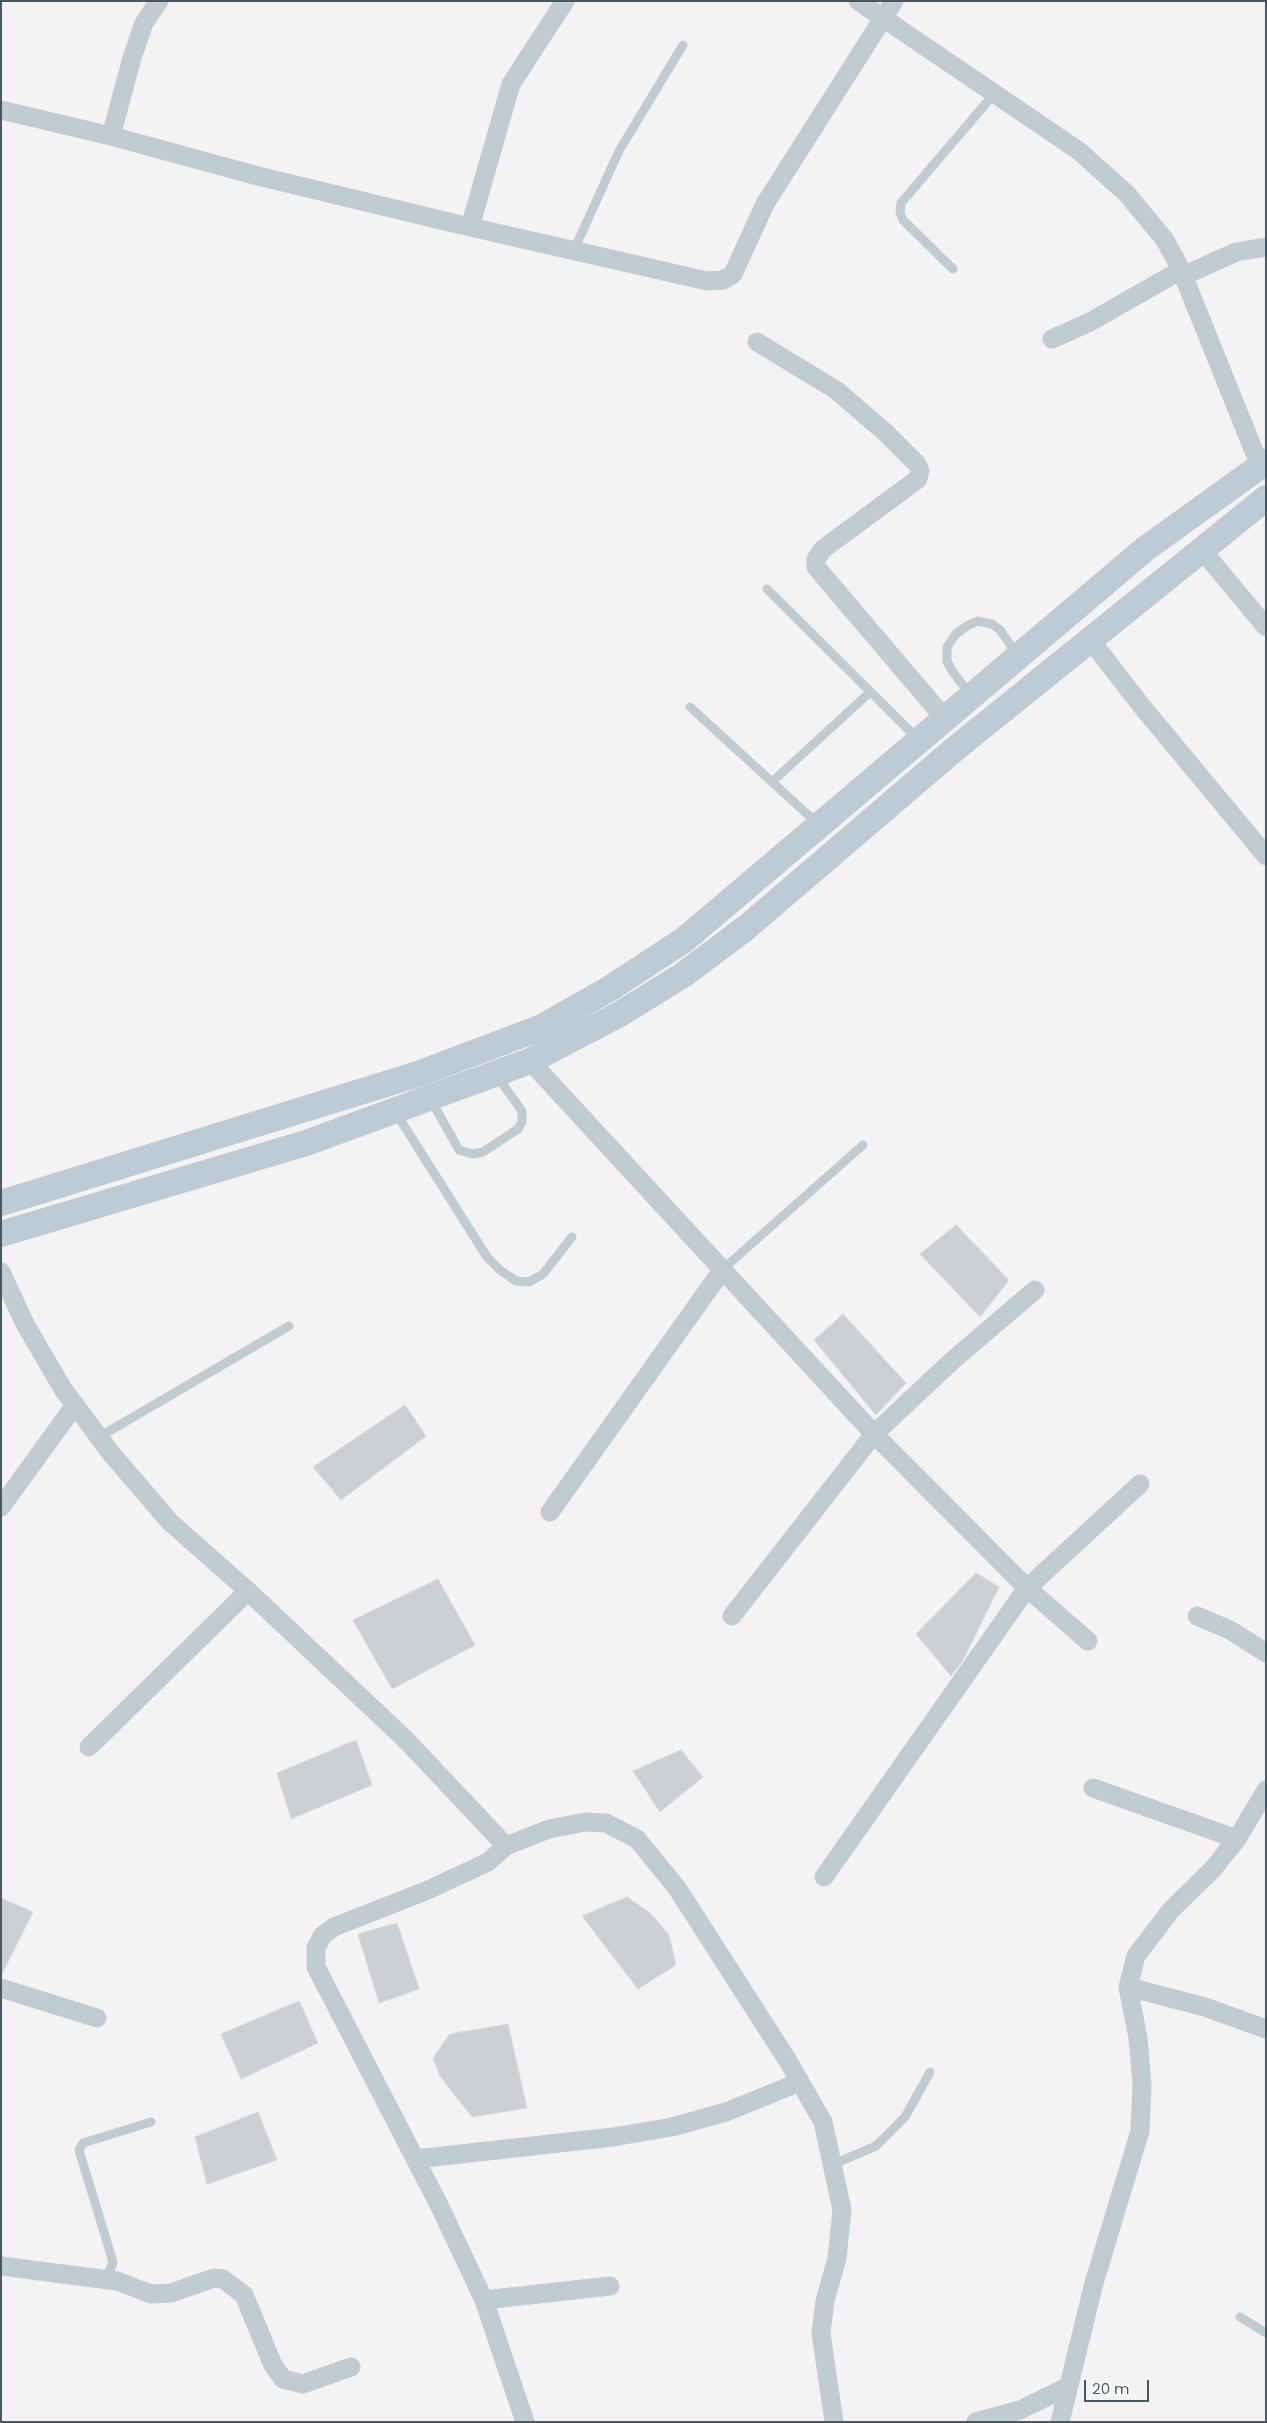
<!DOCTYPE html>
<style>
body{margin:0}
#map{position:relative;width:1267px;height:2423px;overflow:hidden;background:#f5f2f3;font-family:Poppins,sans-serif}
canvas{display:block}
.frame{position:absolute;inset:0;border:2px solid #495861;pointer-events:none}
.scale{position:absolute;left:1084px;top:2380px;width:65px;height:22px;box-sizing:border-box;border:2px solid #495861;border-top:0;padding-left:6px;font-size:15px;line-height:18px;white-space:nowrap;color:#495861;-webkit-text-stroke:4px #fff;paint-order:stroke}
</style>
<div id="map">
<canvas width="1267" height="2423"></canvas>
<div class="frame"></div>
<div class="scale">20 m</div>
</div>
<script>
const ctx = document.querySelector('canvas').getContext('2d');
ctx.lineJoin = 'round';
function paint(path, color) {
  ctx.fillStyle = color;
  ctx.fill(path, 'evenodd');
}
function toPath(rows) {
  const path = new Path2D();
  for (const r of rows) {
    path.moveTo(r[0], r[1]);
    for (let i = 2; i < r.length; i += 2) path.lineTo(r[i], r[i + 1]);
  }
  return path;
}
function stroke(path, color, width, dash) {
  ctx.strokeStyle = color;
  ctx.lineWidth = width;
  ctx.lineCap = dash ? 'butt' : 'round';
  ctx.setLineDash(dash || []);
  ctx.stroke(path);
}
const building = toPath([
 [956,1225,1009,1280,980,1317,920,1254,956,1225],
 [843,1314,906,1383,876,1415,814,1340,843,1314],
 [405,1405,426,1436,341,1500,313,1467,405,1405],
 [976,1573,999,1587,963,1660,951,1676,916,1634,976,1573],
 [438,1579,475,1645,392,1689,353,1620,438,1579],
 [356,1740,372,1785,291,1819,277,1773,356,1740],
 [681,1750,703,1777,660,1812,633,1771,681,1750],
 [627,1897,650,1913,669,1935,676,1965,638,1989,582,1916,627,1897],
 [1,1898,33,1912,1,1976,1,1898],
 [397,1923,419,1989,379,2003,358,1934,397,1923],
 [299,2001,318,2043,241,2079,221,2034,299,2001],
 [508,2024,527,2108,472,2117,440,2076,433,2058,450,2034,508,2024],
 [258,2112,277,2160,207,2184,195,2137,258,2112]
]);
const lane = toPath([
 [574,250,619,151,683,45],
 [953,269,903,220,900,212,901,203,994,94],
 [767,589,918,739],
 [970,694,952,671,947,661,947,647,956,634,967,626,977,621,992,624,1000,630,1017,654],
 [690,707,817,823],
 [772,782,870,692],
 [431,1100,459,1150,472,1154,483,1152,518,1129,522,1122,522,1111,497,1076],
 [396,1113,487,1257,500,1270,516,1281,529,1282,543,1274,572,1237],
 [723,1269,863,1145],
 [99,1437,289,1326],
 [834,2164,876,2146,905,2117,930,2072],
 [106,2280,113,2262,79,2150,83,2143,151,2122],
 [1240,2317,1266,2333]
]);
const street = toPath([
 [858,1,1079,151,1127,194,1165,240,1181,270,1260,466],
 [1,110,111,136,258,176,453,223,707,281,723,280,733,274,765,204,894,1],
 [111,136,132,58,144,23,159,1],
 [470,227,511,84,565,1],
 [1183,276,1236,252,1266,247],
 [1052,339,1090,322,1181,270],
 [757,342,836,390,886,433,917,464,920,471,918,479,823,549,816,559,816,567,946,720],
 [1202,550,1266,627],
 [1089,638,1140,704,1266,856],
 [530,1061,874,1434,1027,1588,1088,1641],
 [1,1272,25,1324,63,1389,110,1452,170,1522,248,1591,406,1740,506,1846,549,1829,586,1822,606,1823,637,1839,677,1888,788,2061,823,2122,842,2210,837,2258,825,2301,821,2333,834,2422],
 [1,1507,75,1405],
 [550,1512,723,1269],
 [732,1616,874,1434,953,1360,1035,1290],
 [1197,1616,1230,1630,1266,1653],
 [89,1747,248,1591],
 [1093,1788,1237,1839],
 [506,1846,488,1862,428,1890,334,1927,323,1935,316,1948,316,1967,439,2205,484,2300,525,2422],
 [824,1877,1027,1588,1140,1484],
 [1128,1987,1205,2007,1266,2029],
 [1,1988,97,2018],
 [416,2159,613,2137,672,2127,726,2112,800,2082],
 [1,2266,117,2281,151,2294,171,2293,214,2278,223,2279,244,2295,273,2365,283,2379,303,2384,351,2367],
 [484,2300,610,2286],
 [976,2422,1020,2410,1067,2387],
 [1060,2422,1094,2283,1140,2131,1142,2085,1138,2038,1128,1987,1136,1956,1171,1910,1212,1870,1237,1839,1266,1790]
]);
const secondary = toPath([
 [1,1203,418,1074,540,1028,609,989,684,940,1145,549,1266,462],
 [1,1234,306,1143,530,1061,620,1014,683,975,747,927,956,748,1266,498]
]);
paint(building, '#ccd0d5');
stroke(building, '#d6d9de', 1);
stroke(lane, '#c0cbd2', 9);
stroke(street, '#c0cbd2', 19);
stroke(secondary, '#becbd4', 26);
</script>
